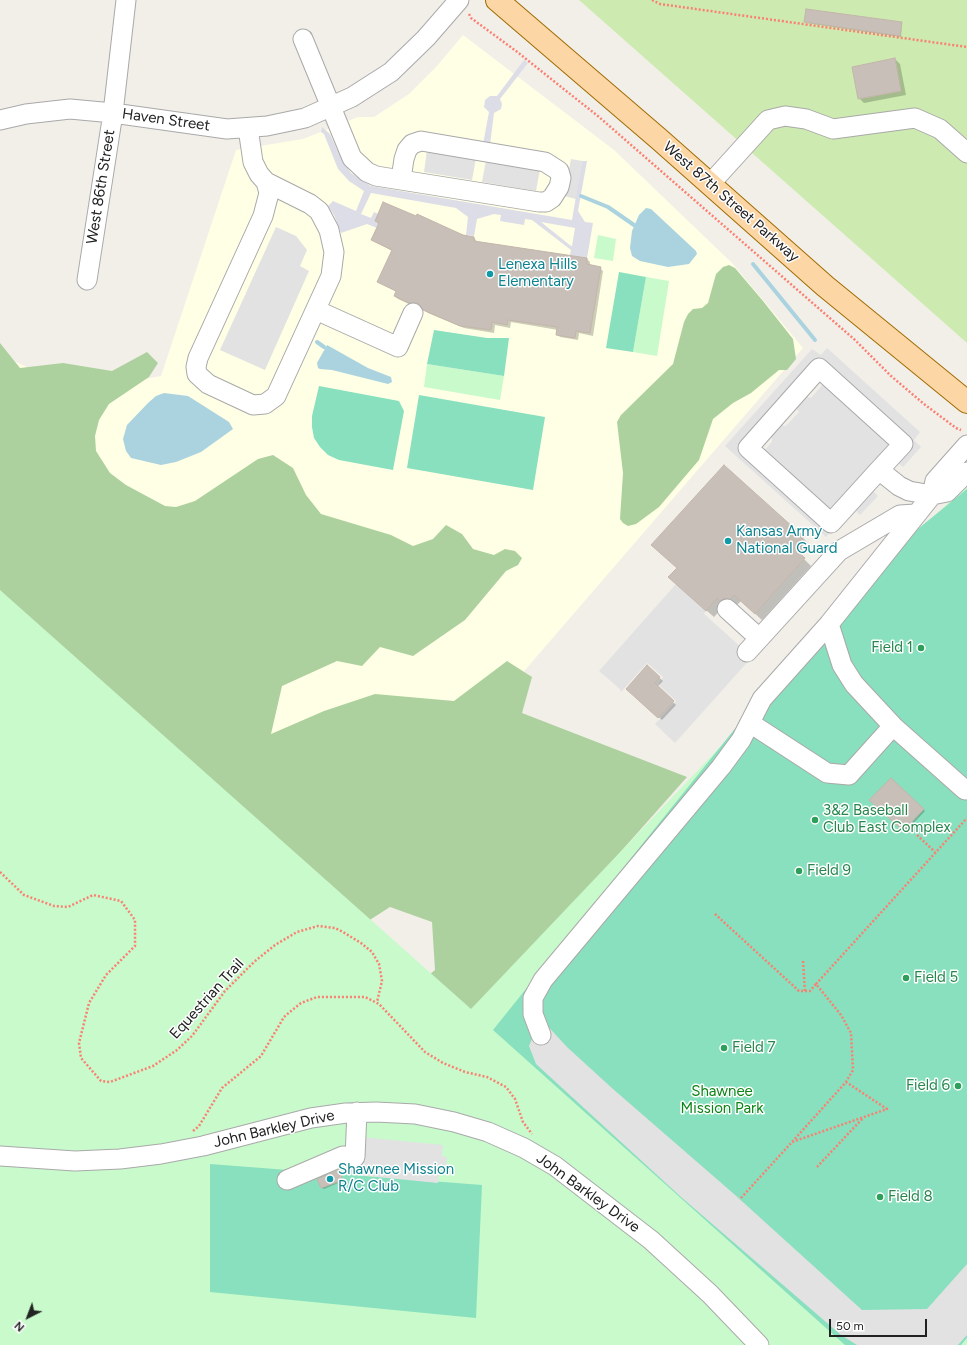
<!DOCTYPE html>
<style>
body{margin:0}
#map{position:relative;width:967px;height:1345px;overflow:hidden;background:#f2efe9;font-family:Figtree,sans-serif}
canvas{display:block}
.north{position:absolute;left:8px;top:1297px;width:40px;height:40px;-webkit-text-stroke:3px #fff;paint-order:stroke;rotate:222deg;font-size:11px;font-weight:700;line-height:16px;text-align:center;color:#222}
.north::after{content:'';display:block;margin:auto;width:14px;height:18px;background:#222;clip-path:polygon(50% 0,100% 100%,50% 72%,0 100%)}
.scale{position:absolute;left:829px;top:1319px;width:98px;height:18px;box-sizing:border-box;border:2px solid #222;border-top:0;padding-left:5px;font-size:12px;line-height:14px;white-space:nowrap;color:#222;-webkit-text-stroke:3px #fff;paint-order:stroke}
</style>
<div id="map">
<canvas width="967" height="1345"></canvas>
<div class="north">N</div>
<div class="scale">50 m</div>
</div>
<script>
const ctx = document.querySelector('canvas').getContext('2d');
ctx.lineJoin = 'round';
function paint(path, color) {
  ctx.fillStyle = color;
  ctx.fill(path, 'evenodd');
}
function toPath(rows) {
  const path = new Path2D();
  for (const r of rows) {
    path.moveTo(r[0], r[1]);
    for (let i = 2; i < r.length; i += 2) path.lineTo(r[i], r[i + 1]);
  }
  return path;
}
function stroke(path, color, width, dash) {
  ctx.strokeStyle = color;
  ctx.lineWidth = width;
  ctx.lineCap = dash ? 'butt' : 'round';
  ctx.setLineDash(dash || []);
  ctx.stroke(path);
}
function drawText(font, color, halo, rows, align = 'center') {
  ctx.font = font + ' Figtree,sans-serif';
  ctx.lineWidth = 3;
  ctx.setLineDash([]);
  ctx.textBaseline = 'middle';
  ctx.strokeStyle = halo;
  ctx.fillStyle = color;
  for (const [text, x, y, turn = 0] of rows) {
    ctx.save();
    ctx.translate(x, y);
    ctx.rotate((+turn || 0) * Math.PI / 180);
    ctx.textAlign = isNaN(turn) ? turn : align;
    if (halo) ctx.strokeText(text, 0, 0);
    ctx.fillText(text, 0, 0);
    ctx.restore();
  }
}
const education = toPath([
 [463,35,614,150,732,263,803,348,336,889,0,354,45,376,96,388,161,376,236,150,303,139,358,117,374,117,409,94,437,66]
]);
const grass = toPath([
 [579,0,967,0,967,343]
]);
const forest = toPath([
 [729,265,735,268,763,301,793,339,796,359,787,370,779,370,751,393,733,403,713,419,699,460,659,507,636,524,628,526,623,523,620,519,623,473,617,422,621,415,673,364,684,322,688,314,693,309,702,308,708,303,716,274,723,267],
 [0,343,20,368,63,363,112,371,147,352,158,363,149,377,109,404,99,420,95,436,96,451,110,473,126,485,165,506,176,507,195,501,258,459,273,455,293,468,306,495,321,514,391,535,413,546,433,539,446,525,462,534,473,549,494,555,505,549,515,551,522,558,518,565,506,571,465,620,413,656,380,647,362,666,337,661,282,686,271,734,324,711,375,694,454,701,507,661,532,677,522,713,687,777,515,971,502,1021,397,1001,435,970,432,922,390,907,320,952,0,1144]
]);
const park = toPath([
 [598,235,616,239,613,261,594,258],
 [646,277,669,281,657,356,633,352],
 [427,364,504,376,500,400,424,387],
 [967,486,967,1345,0,1345,0,590,471,1009,817,645,921,528]
]);
const pitch = toPath([
 [619,272,646,277,633,352,606,348],
 [434,330,487,338,509,338,504,376,427,364],
 [319,386,399,401,404,411,393,470,339,460,328,455,320,447,314,438,312,427,312,416],
 [419,395,545,417,533,490,407,468],
 [967,489,967,1338,961,1345,845,1345,493,1030,831,609,903,541],
 [210,1164,482,1185,476,1318,210,1292]
]);
const parking = toPath([
 [427,150,476,158,472,180,424,172],
 [571,159,582,161,576,199,564,196],
 [486,160,540,169,536,191,482,182],
 [276,227,296,236,307,250,300,266,309,271,265,370,220,350],
 [827,348,920,432,914,440,921,447,903,467,896,461,871,489,878,496,860,515,854,509,851,509,826,537,725,446,812,349,821,355],
 [822,379,824,383,811,398,808,397,808,394],
 [796,408,799,412,786,426,783,426,783,423],
 [768,438,772,438,772,442,761,454,757,452],
 [676,584,706,611,704,614,752,657,675,743,655,724,676,701,658,684,663,677,647,663,621,692,620,689,599,671],
 [543,1021,567,1047,613,1089,734,1194,862,1310,927,1309,967,1264,967,1335,958,1345,857,1345,841,1335,681,1197,536,1064,529,1046,534,1034],
 [350,1136,443,1145,442,1156,447,1157,446,1171,439,1170,438,1183,347,1174]
]);
const plaza = toPath([
 [524,60,528,63,500,99,502,104,501,109,494,113,490,145,483,144,489,112,484,107,485,100,490,96,497,96],
 [322,127,330,134,341,158,351,173,371,186,572,220,582,161,587,161,578,211,585,222,593,223,587,258,570,255,571,250,532,220,525,219,524,225,500,221,501,215,494,214,477,219,474,236,466,235,468,217,456,208,371,193,361,214,371,218,374,212,378,214,375,221,379,224,377,228,367,224,341,233,334,215,328,206,333,201,356,211,364,191,349,181,338,169,324,134,321,132],
 [541,222,575,228,572,246,571,246]
]);
const water = toPath([
 [646,208,651,209,696,251,697,254,689,264,668,267,640,261,632,256,630,248,632,231,639,215],
 [327,345,368,368,391,377,392,382,388,384,332,370,320,369,318,368,317,363],
 [164,393,188,396,229,422,233,429,201,452,176,462,161,465,131,458,126,451,123,439,127,425,148,403,156,396]
]);
const shadow = toPath([
 [807,10,902,23,901,37,807,23],
 [895,59,900,64,906,95,864,103,859,98],
 [376,221,474,237,477,242,587,259,590,262,590,266,600,268,603,271,593,336,579,333,578,340,560,337,557,334,558,330,511,322,510,328,495,325,494,333,464,328,428,313,421,306,413,306,398,299,395,296,397,292,378,282,392,251,372,240,379,225],
 [803,538,810,545,800,555,811,566,762,620,741,601,737,605,725,605,714,617,676,584],
 [647,667,663,681,657,687,676,705,662,720,628,689],
 [891,779,925,811,905,832,871,800],
 [340,1172,343,1181,324,1189,322,1188,319,1179]
]);
const stream = toPath([
 [581,196,608,207,634,225],
 [753,264,815,340],
 [317,342,324,347]
]);
const building = toPath([
 [806,9,902,22,900,36,804,22,806,9],
 [895,58,901,91,858,99,852,67,895,58],
 [383,202,416,216,417,214,463,235,474,237,474,241,587,258,587,264,601,267,590,333,576,331,575,338,556,335,557,327,508,320,507,325,492,322,491,330,460,326,423,310,418,303,409,303,394,296,396,291,377,282,392,250,371,240,379,223,375,221,383,202],
 [724,465,804,537,794,548,805,558,755,614,734,595,730,599,724,598,720,601,717,598,706,611,668,577,677,568,651,545,724,465],
 [647,665,660,677,655,683,674,701,658,718,626,689,647,665],
 [891,778,924,809,903,831,869,800,891,778],
 [339,1170,343,1180,321,1188,317,1179,339,1170]
]);
const path = toPath([
 [652,0,660,4,967,47],
 [469,14,471,18,516,51,599,117,855,340,891,376,924,404,956,428,961,430],
 [917,835,935,852],
 [0,872,24,895,54,906,68,907,93,895,121,901,135,920,135,946,106,975,89,1003,79,1043,81,1058,101,1081,110,1082,153,1066,177,1050,192,1036,225,991,254,962,275,945,297,932,318,926,335,928,343,932,361,943,372,952,379,964,382,981,377,1002],
 [715,914,799,991,810,991,816,984,841,1015,851,1033,853,1070,846,1082],
 [803,961,805,992],
 [816,984,967,818],
 [193,1131,199,1126,222,1088,261,1056,284,1017,291,1011,301,1003,317,997,365,997,379,1004,425,1052,443,1063,465,1072,487,1077,506,1087,515,1099,523,1122,532,1134],
 [817,1167,863,1118],
 [741,1198,792,1142,846,1082,887,1109,792,1142]
]);
const minor = toPath([
 [303,39,352,158,367,172,376,176,539,202,546,202,552,198,559,187,561,178,559,171,545,162,421,141,412,144,407,150,404,159,401,179],
 [0,120,26,114,70,109,113,113,227,129,267,126,305,118,352,97,391,72,426,38,459,0],
 [248,128,253,162,259,174,266,182,310,204,319,211,329,230,334,252,331,276,276,396,265,404,253,405,208,384,197,374,196,367,198,358,263,216,269,193,266,182],
 [710,184,768,120,785,116,806,119,833,129,915,118,940,129,967,153],
 [87,280,113,113,126,0],
 [316,310,398,347,413,313],
 [879,470,903,444,819,368,748,448,831,523,879,470,899,486,909,491,932,495,947,492,967,472],
 [727,609,759,638],
 [829,624,842,665,854,684,893,726,965,790],
 [747,652,839,551,900,515,915,514],
 [750,723,827,773,849,775,893,726],
 [541,1035,533,1014,533,998,543,980,721,767,741,740,762,699,829,624,932,495,935,481,967,445],
 [0,1156,75,1161,120,1159,161,1154,203,1146,311,1118,346,1113,376,1112,415,1114,454,1122,488,1132,524,1148,555,1166,651,1240,710,1294,759,1345],
 [287,1180,343,1156,355,1157,357,1112]
]);
const major = toPath([
 [497,0,659,139,825,286,967,402]
]);
const markers = [
 [490,274,4,"#0f9aa8"],
 [728,541,4,"#0f9aa8"],
 [921,648,4,"#2e9e5b"],
 [815,820,4,"#2e9e5b"],
 [799,871,4,"#2e9e5b"],
 [906,978,4,"#2e9e5b"],
 [724,1048,4,"#2e9e5b"],
 [958,1086,4,"#2e9e5b"],
 [330,1179,4,"#0f9aa8"],
 [880,1197,4,"#2e9e5b"]
];
const streetNames = [
 ["Haven Street",166,120,8],
 ["West 86th Street",101,187,-81],
 ["West 87th Street Parkway",731,202,41],
 ["Equestrian Trail",207,999,-48],
 ["John Barkley Drive",274,1129,-13],
 ["John Barkley Drive",588,1193,36]
];
const cultureNames = [
 ["Lenexa Hills",498,265],
 ["Elementary",498,282],
 ["Kansas Army",736,532],
 ["National Guard",736,549],
 ["Shawnee Mission",338,1170],
 ["R/C Club",338,1187]
];
const leisureNames = [
 ["Field 1",913,648,"right"],
 ["3&2 Baseball",823,811],
 ["Club East Complex",823,828],
 ["Field 9",807,871],
 ["Field 5",914,978],
 ["Field 7",732,1048],
 ["Field 6",950,1086,"right"],
 ["Field 8",888,1197]
];
const parkNames = [
 ["Shawnee",722,1092],
 ["Mission Park",722,1109]
];
paint(education, '#ffffe5');
paint(grass, '#cdebb0');
paint(forest, '#add19e');
paint(park, '#c8facc');
paint(pitch, '#88e0be');
paint(parking, '#e2e2e2');
paint(plaza, '#dddde8');
paint(water, '#aad3df');
paint(shadow, '#0003');
stroke(stream, '#aad3df', 4);
paint(building, '#c7bfb8');
stroke(building, '#c4b6ab', 1);
stroke(minor, '#a9a9a9', 21);
stroke(major, '#a06b00', 24);
stroke(path, '#fa8072', 2.5, [2, 2]);
stroke(minor, '#fff', 19);
stroke(major, '#fcd6a4', 22);
for (const [x, y, r, color] of markers) {
  const dot = new Path2D();
  dot.arc(x, y, r, 0, 2 * Math.PI);
  ctx.fillStyle = color;
  ctx.fill(dot);
  stroke(dot, '#fff', 1.5);
}
drawText('15px', '#222', '#fff', streetNames);
drawText('15px', '#0d838f', '#fff', cultureNames, 'left');
drawText('15px', '#27864d', '#fff', leisureNames, 'left');
drawText('15px', '#0c8416', '#fff', parkNames);
</script>
